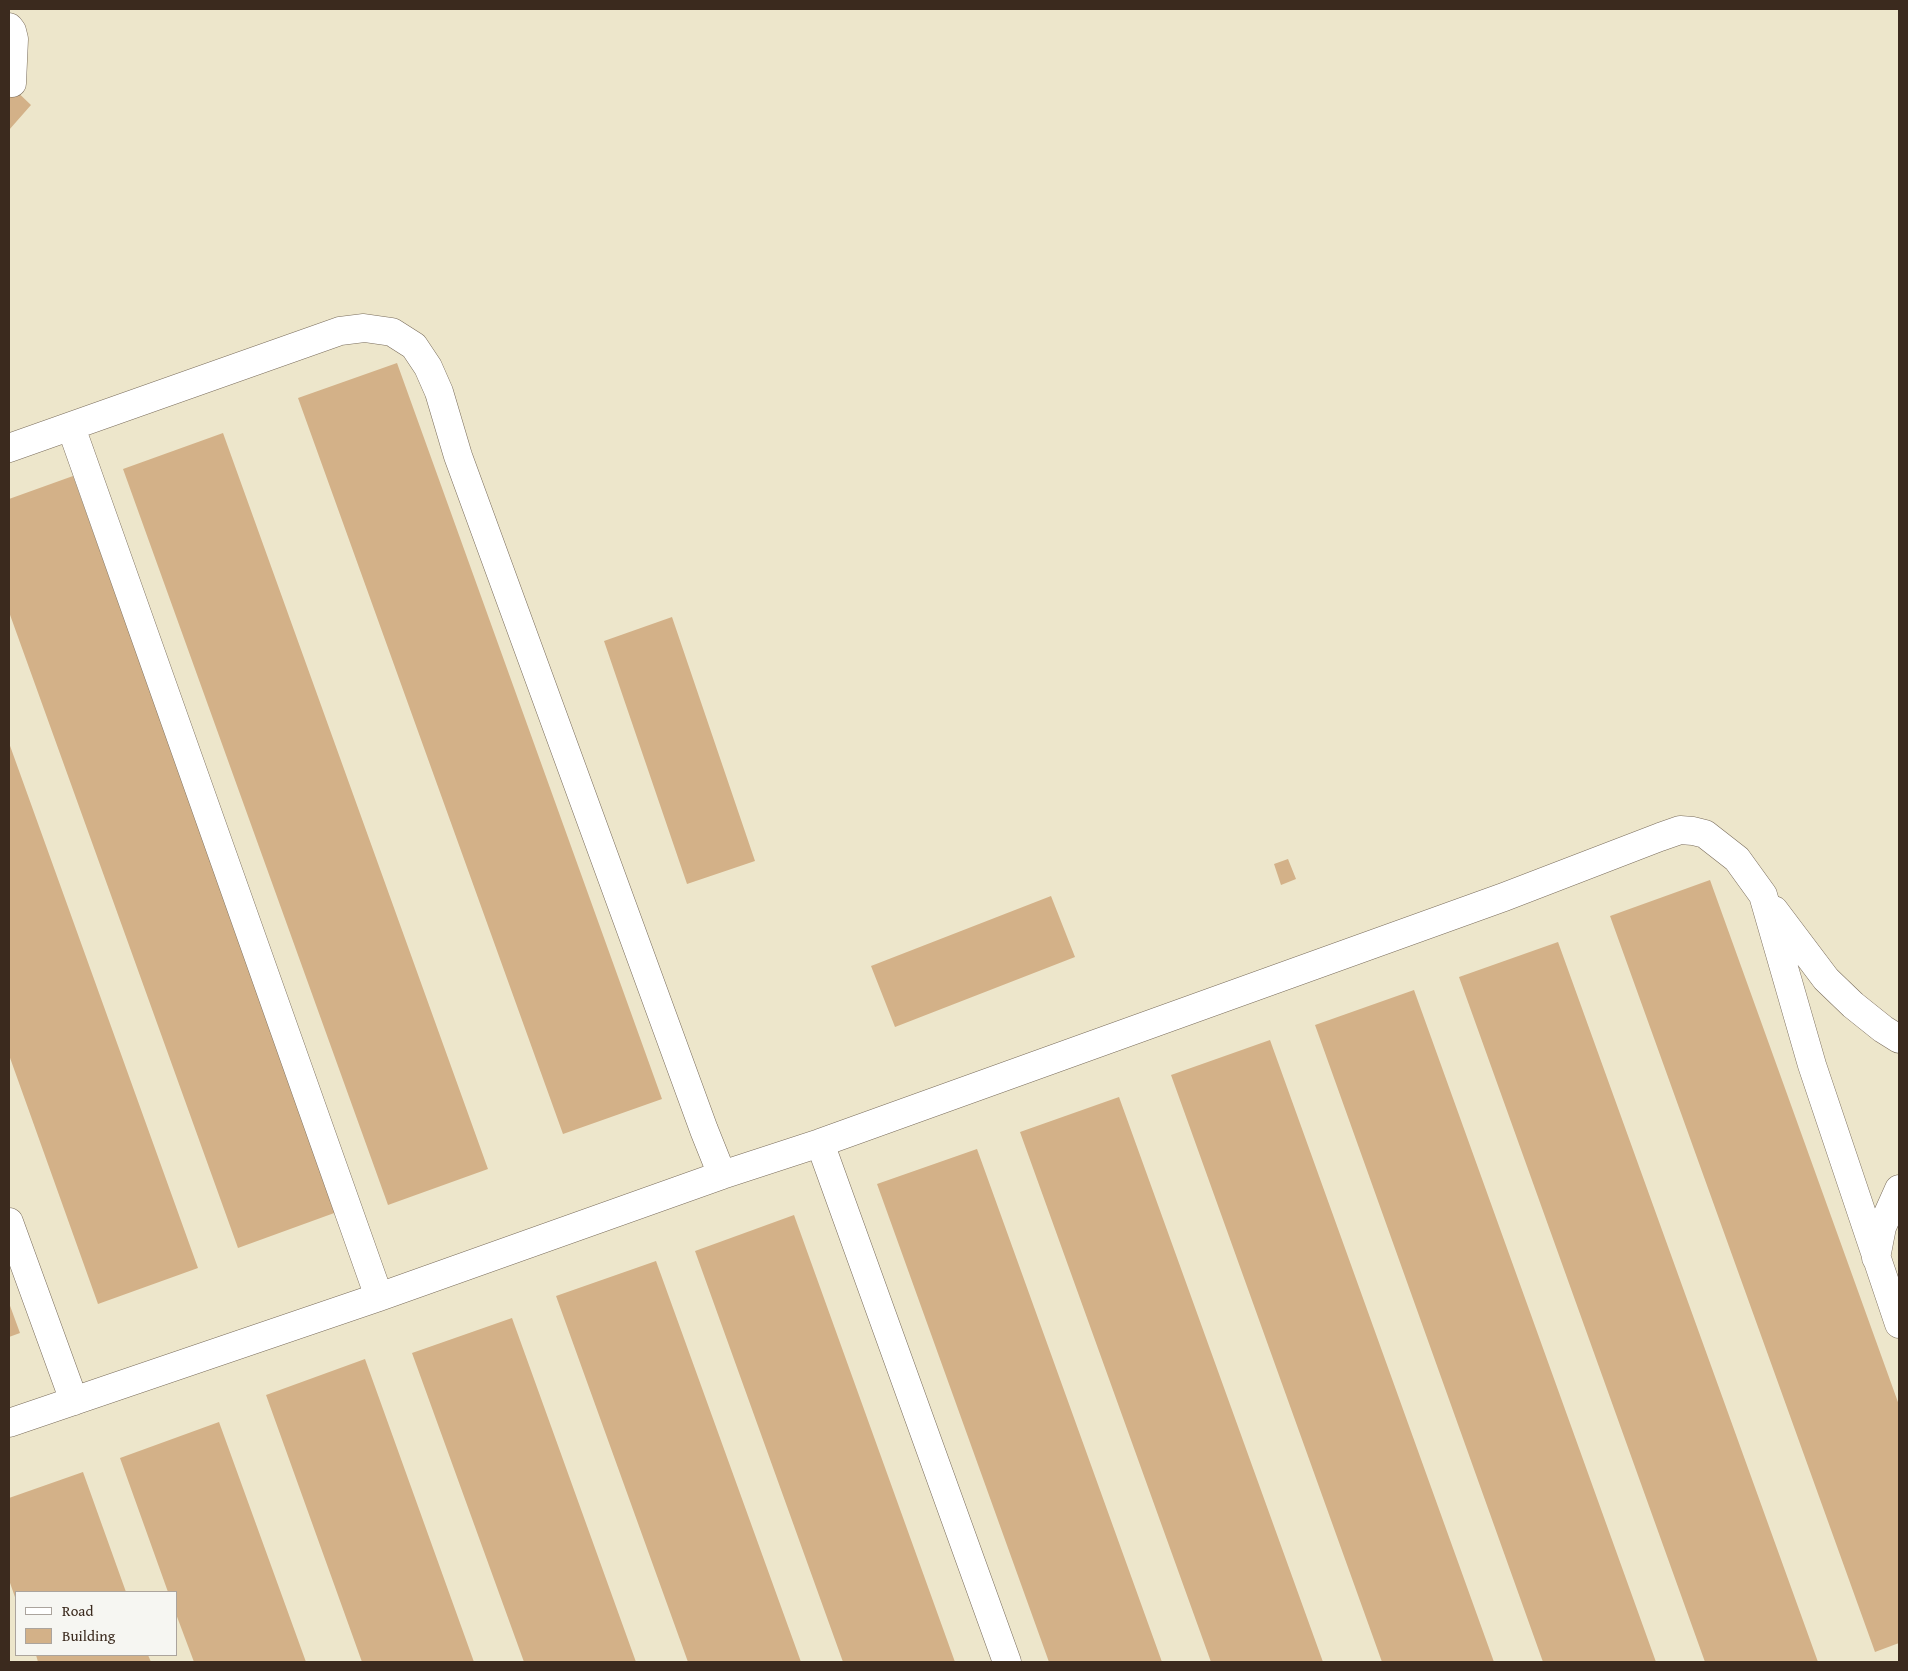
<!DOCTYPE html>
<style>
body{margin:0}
#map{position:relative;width:1908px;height:1671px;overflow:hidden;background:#ede6cb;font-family:"Gentium Book Plus",serif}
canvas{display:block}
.frame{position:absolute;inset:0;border:10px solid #3b2a1e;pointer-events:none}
.legend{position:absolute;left:15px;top:1591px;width:162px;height:65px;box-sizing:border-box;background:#f6f6f2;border:1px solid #aba49d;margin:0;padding:6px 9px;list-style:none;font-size:15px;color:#3b2a1e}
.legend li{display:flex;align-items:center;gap:10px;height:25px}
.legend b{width:25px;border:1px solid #aba49d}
</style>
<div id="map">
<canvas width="1908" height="1671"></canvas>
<div class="frame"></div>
<ul class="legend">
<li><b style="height:6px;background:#fff"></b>Road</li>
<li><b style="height:14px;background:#d3b188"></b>Building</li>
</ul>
</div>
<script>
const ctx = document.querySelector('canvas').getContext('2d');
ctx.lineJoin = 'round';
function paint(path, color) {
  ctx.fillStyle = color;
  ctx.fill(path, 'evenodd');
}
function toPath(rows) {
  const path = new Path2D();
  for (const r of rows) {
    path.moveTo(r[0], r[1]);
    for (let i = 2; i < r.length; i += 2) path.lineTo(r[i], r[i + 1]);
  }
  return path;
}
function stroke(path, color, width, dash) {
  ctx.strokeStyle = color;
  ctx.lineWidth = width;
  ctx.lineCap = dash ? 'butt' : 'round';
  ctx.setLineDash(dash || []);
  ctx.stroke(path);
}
const building = toPath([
 [9,84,31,105,9,130],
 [397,363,662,1099,563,1134,298,398],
 [223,433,488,1169,388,1205,123,469],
 [73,476,337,1212,238,1248,9,612,9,499],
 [672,617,755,861,687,884,604,641],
 [9,743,198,1268,98,1304,9,1055],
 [1288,859,1296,879,1281,885,1274,864],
 [1710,880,1899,1405,1899,1643,1875,1652,1610,916],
 [1051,896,1075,957,895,1027,871,966],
 [1558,942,1818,1662,1705,1662,1459,977],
 [1414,990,1656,1662,1543,1662,1315,1025],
 [1270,1040,1494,1662,1382,1662,1171,1075],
 [1119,1097,1323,1662,1211,1662,1020,1132],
 [977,1149,1162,1662,1049,1662,877,1184],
 [794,1215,955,1662,843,1662,695,1251],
 [656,1261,801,1662,688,1662,556,1296],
 [9,1303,20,1333,9,1337],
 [512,1318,636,1662,524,1662,412,1353],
 [365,1359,474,1662,362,1662,266,1395],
 [219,1422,306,1662,194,1662,176,1614,176,1592,168,1592,120,1458],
 [83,1472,126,1592,16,1592,16,1600,9,1580,9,1498],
 [36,1655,148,1655,151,1662,38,1662]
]);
const minor = toPath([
 [9,27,12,31,14,39,12,83],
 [71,427,379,1297],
 [9,448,340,331,364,328,392,332,414,346,428,367,439,392,458,456,704,1130,722,1175,820,1143,1504,897,1660,837,1680,830,1693,831,1705,834,1737,859,1763,895,1812,1065,1899,1324],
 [1774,910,1826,979,1853,1005,1883,1029,1899,1039],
 [820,1143,1007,1662],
 [9,1222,74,1401],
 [1876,1258,1882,1227,1899,1189],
 [9,1423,379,1297,722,1175]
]);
paint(building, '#d3b188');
stroke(minor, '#796c5b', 29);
stroke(minor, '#fff', 28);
</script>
